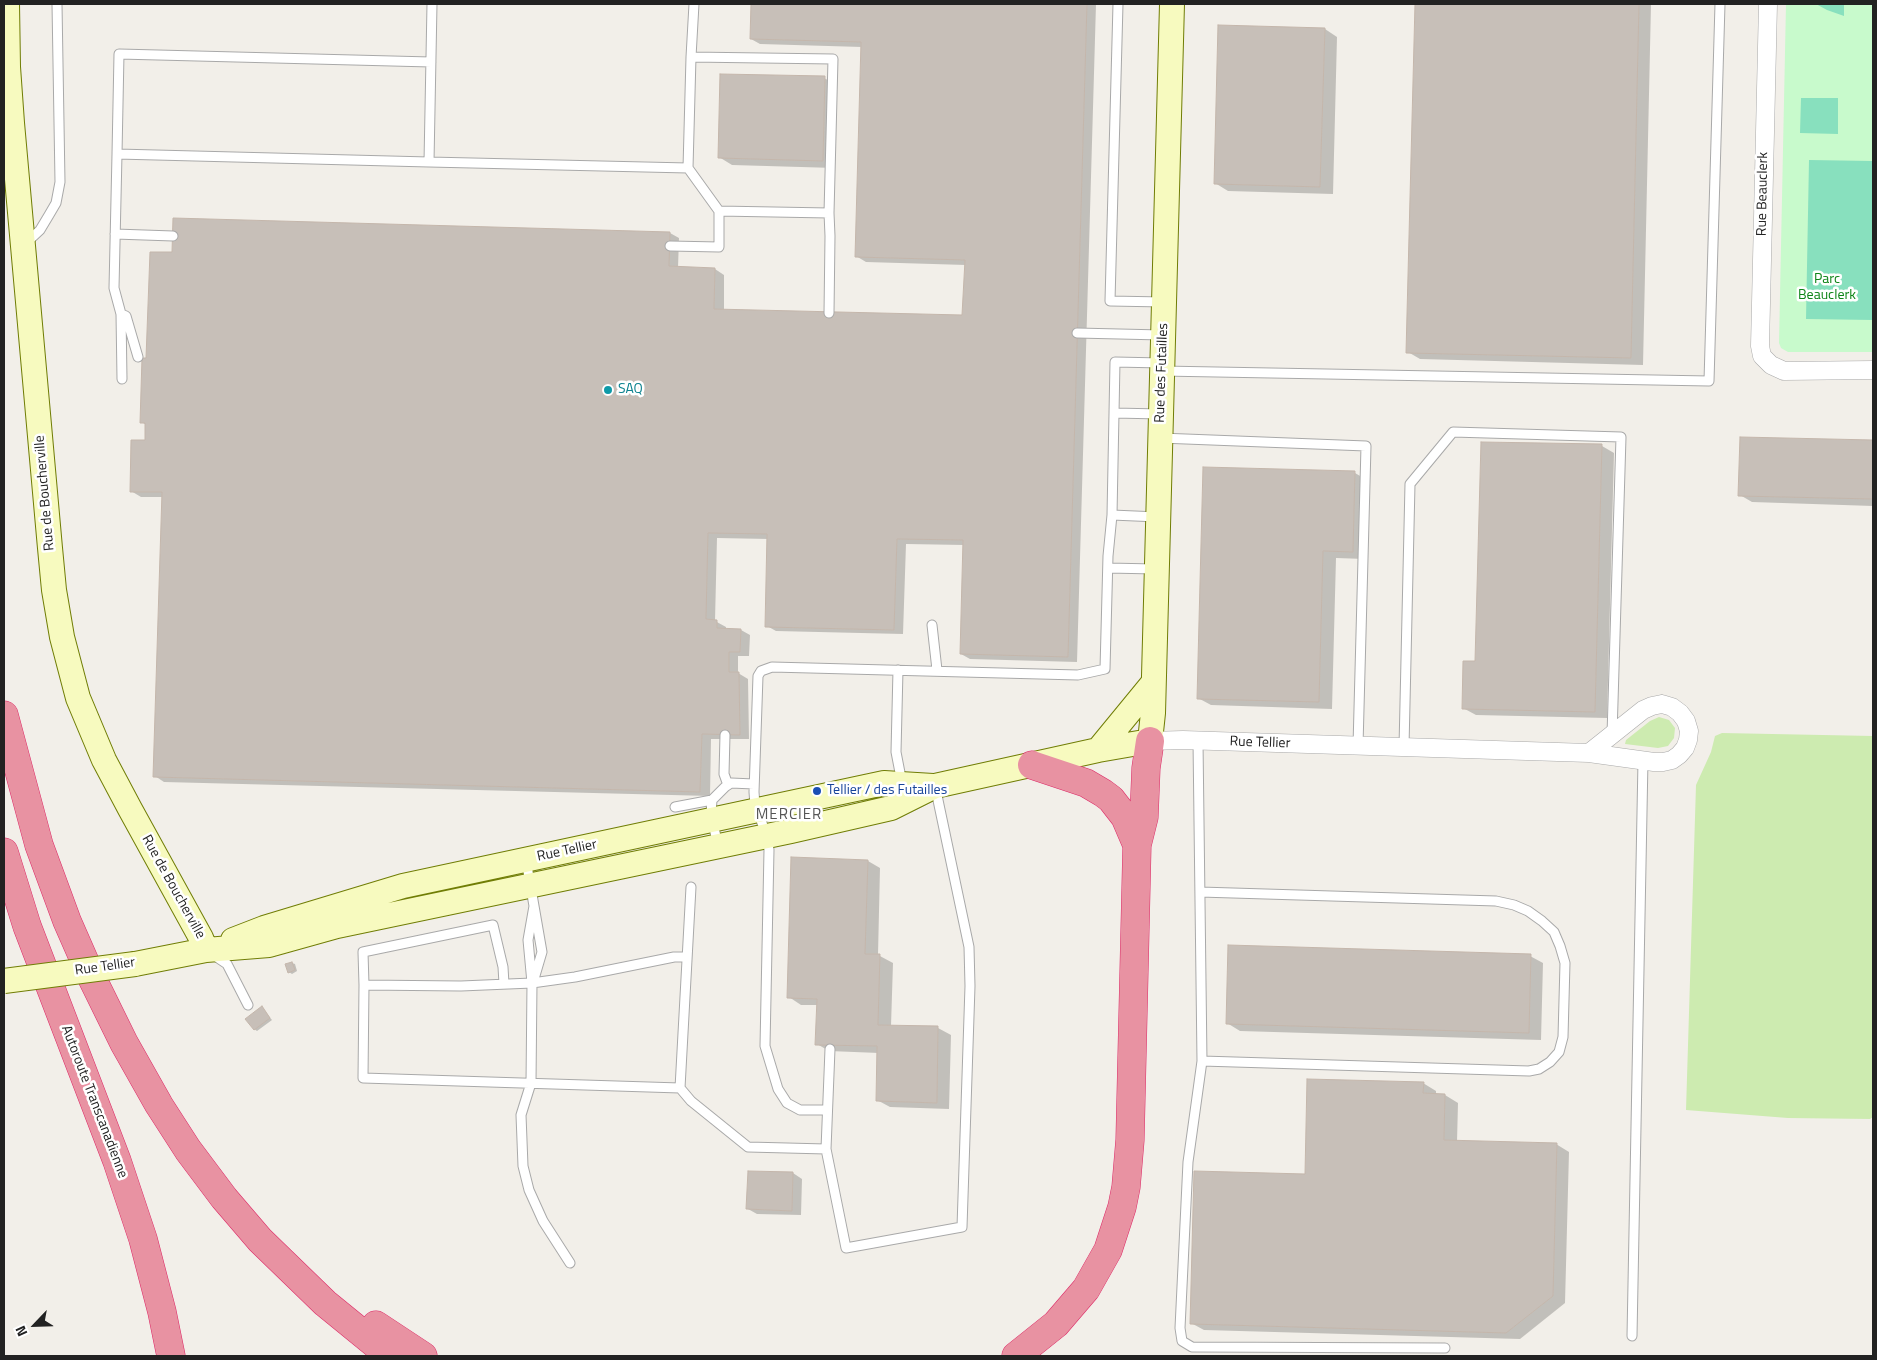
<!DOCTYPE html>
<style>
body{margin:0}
#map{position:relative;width:1877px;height:1360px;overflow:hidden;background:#f2efe9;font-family:"Titillium Web",sans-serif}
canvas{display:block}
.frame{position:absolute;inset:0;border:5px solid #222;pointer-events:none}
.north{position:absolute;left:10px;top:1300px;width:50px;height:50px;-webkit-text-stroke:4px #fff;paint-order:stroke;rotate:246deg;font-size:14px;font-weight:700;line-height:20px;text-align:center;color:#222}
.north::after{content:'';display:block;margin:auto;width:18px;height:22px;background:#222;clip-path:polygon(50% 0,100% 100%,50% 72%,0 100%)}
</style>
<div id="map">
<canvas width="1877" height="1360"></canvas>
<div class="frame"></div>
<div class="north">N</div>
</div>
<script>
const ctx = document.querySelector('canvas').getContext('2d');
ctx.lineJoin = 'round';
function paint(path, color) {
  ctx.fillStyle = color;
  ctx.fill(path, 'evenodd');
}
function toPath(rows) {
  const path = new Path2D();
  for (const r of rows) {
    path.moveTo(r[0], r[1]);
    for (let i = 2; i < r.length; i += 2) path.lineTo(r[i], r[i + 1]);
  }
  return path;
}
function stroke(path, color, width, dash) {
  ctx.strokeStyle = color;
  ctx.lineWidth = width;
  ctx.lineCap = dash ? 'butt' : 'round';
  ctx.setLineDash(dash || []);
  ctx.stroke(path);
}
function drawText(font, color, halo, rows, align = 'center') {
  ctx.font = font + ' "Titillium Web",sans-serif';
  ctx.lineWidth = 5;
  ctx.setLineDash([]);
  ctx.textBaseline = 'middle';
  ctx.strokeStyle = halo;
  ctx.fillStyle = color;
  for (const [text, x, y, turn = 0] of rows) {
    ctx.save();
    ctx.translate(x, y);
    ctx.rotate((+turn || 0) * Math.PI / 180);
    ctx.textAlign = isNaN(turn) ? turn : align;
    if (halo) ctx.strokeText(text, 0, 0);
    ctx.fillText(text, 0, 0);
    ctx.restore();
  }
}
const grass = toPath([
 [1659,717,1669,720,1675,728,1674,738,1668,746,1658,748,1625,744,1626,740,1650,721],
 [1722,733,1873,736,1873,1117,1870,1119,1788,1118,1686,1110,1696,785,1711,752,1715,736]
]);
const park = toPath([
 [1786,4,1873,4,1873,352,1788,352,1781,348,1779,343]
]);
const pitch = toPath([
 [1816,4,1844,4,1844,16,1827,10],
 [1801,98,1838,98,1838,134,1800,133],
 [1809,160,1873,161,1873,320,1806,319]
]);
const shadow = toPath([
 [752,4,1096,4,1077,662,970,659,961,654,964,545,906,544,903,634,776,631,767,626,769,539,717,538,715,621,726,627,726,630,741,630,750,635,749,656,738,656,738,673,748,679,749,739,711,739,710,796,164,782,155,776,163,497,141,497,131,491,146,441,147,425,141,422,670,233,679,238,678,268,715,269,724,275,724,311,963,317,966,265,866,262,856,256,862,47,760,44,751,39],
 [1416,4,1651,4,1643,365,1420,359,1408,352],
 [1325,29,1337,37,1333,194,1228,191,1215,183],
 [824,78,837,85,835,168,732,165,719,157],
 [1741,438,1873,442,1873,506,1752,502,1740,495],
 [1602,446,1614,453,1607,718,1476,715,1463,708,1476,663],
 [1355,473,1367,480,1365,559,1336,558,1332,709,1211,705,1198,698],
 [868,861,880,868,878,955,893,963,891,1026,938,1028,951,1035,949,1109,890,1107,877,1100,879,1053,829,1051,817,1044,818,1005,801,1005,789,997],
 [1530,956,1543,963,1541,1040,1240,1031,1227,1023],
 [292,963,295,964,297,971,292,974,289,972],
 [262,1008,272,1020,257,1031,254,1029],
 [1423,1083,1436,1091,1436,1095,1445,1095,1458,1103,1457,1142,1556,1144,1569,1152,1565,1303,1520,1339,1204,1330,1191,1323,1306,1175],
 [749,1172,793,1173,802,1179,801,1215,757,1214,748,1209]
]);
const building = toPath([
 [751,4,1087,4,1068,657,960,654,963,540,897,539,894,630,765,627,767,534,708,533,706,619,717,620,717,628,741,629,740,652,729,652,729,672,739,672,740,735,702,734,700,792,153,777,162,492,130,492,131,440,145,440,145,423,140,423,142,358,146,358,150,252,172,252,173,218,670,232,669,266,715,268,714,309,962,315,965,260,855,257,861,42,750,39,751,4],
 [1415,4,1639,4,1631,358,1406,353,1415,4],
 [1218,25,1325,28,1320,187,1214,184,1218,25],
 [720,74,825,76,823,161,718,158,720,74],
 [1740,437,1873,440,1873,499,1738,496,1740,437],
 [1481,442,1602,444,1595,712,1462,709,1463,661,1475,661,1481,442],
 [1203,467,1355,471,1353,552,1323,551,1319,702,1197,699,1203,467],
 [791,857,868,860,865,954,880,954,878,1025,938,1026,937,1103,876,1101,877,1046,815,1045,817,999,787,998,791,857],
 [1228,945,1531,954,1529,1033,1226,1024,1228,945],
 [292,962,295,970,288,973,285,964,292,962],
 [262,1006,270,1018,254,1030,245,1019,262,1006],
 [1307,1079,1424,1082,1423,1093,1445,1094,1444,1140,1557,1143,1553,1296,1506,1333,1190,1324,1194,1171,1305,1174,1307,1079],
 [748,1171,793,1172,792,1211,746,1209,748,1171]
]);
const lane = toPath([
 [432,4,429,162,688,168],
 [1118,4,1110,301,1164,302],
 [691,57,833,59,829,213,719,211,688,168,691,57,694,4],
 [117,154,119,54,431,62],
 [829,213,830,236,829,313],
 [115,234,173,236],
 [25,244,40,230,49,215,56,203,60,182,57,4],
 [670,246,719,247,719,211],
 [121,314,126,316,138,357],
 [1077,333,1162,335],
 [1162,371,1709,381,1720,4],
 [122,379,121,314,114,288,117,154,429,162],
 [1114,413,1161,414],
 [1160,438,1366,446,1358,746],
 [1158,517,1112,515,1115,362,1162,363],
 [1108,568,1155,569],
 [932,625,937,670],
 [898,670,896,752,902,783],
 [725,735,724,774,728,785],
 [1198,741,1202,1061],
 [1404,747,1410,484,1453,432,1621,437,1612,735],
 [675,807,712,800],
 [718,846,711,814,712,800,725,787,731,783,754,784],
 [526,860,542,952,534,979],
 [1200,892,1496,901,1514,905,1528,911,1542,921,1554,932,1560,946,1565,963,1563,1037,1559,1052,1550,1062,1539,1069,1529,1071,1202,1061,1188,1162,1180,1328,1182,1341,1192,1347,1445,1348],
 [534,906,528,940,532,983,531,1083,521,1115,523,1166,529,1190,543,1221,570,1263],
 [212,954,227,964,248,1005],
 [687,957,674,957,575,977,532,983,461,986,364,985,363,1078,680,1088,691,887],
 [364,985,363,952,493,925,503,967,504,984],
 [830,1049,826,1149,846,1248,962,1227,970,986,969,947,935,786],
 [680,1088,691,1101,748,1147,826,1149],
 [827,1110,800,1110,787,1103,778,1089,765,1046,769,850,767,836,755,805,754,792,758,676,761,671,772,667,1078,675,1105,669,1108,556,1112,515],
 [1632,1336,1643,760]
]);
const street = toPath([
 [1768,4,1760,346,1762,356,1771,365,1784,371,1873,370],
 [1662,704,1672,707,1680,713,1686,721,1689,731,1688,740,1685,748,1679,755,1672,760,1663,762,1654,762,1589,753,1643,710,1652,706,1662,704],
 [1150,741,1183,740,1589,753]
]);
const secondary = toPath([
 [7,4,8,67,12,123,50,548,54,590,62,637,78,698,104,760,130,809,201,938,206,950],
 [1098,750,1153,683],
 [233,940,264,928,403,886,884,783,933,786],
 [135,964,206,950,269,945,337,926,791,831,891,808,935,786,1098,750,1150,741,1153,713,1172,4]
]);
const highway = toPath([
 [4,715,39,845,67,921,92,978,124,1043,159,1105,188,1150,224,1198,260,1240,325,1303,390,1356],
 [1032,765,1086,783,1103,793,1111,799,1125,817,1137,845],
 [4,852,27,926,117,1161,143,1239,162,1312,171,1356],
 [376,1325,423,1356],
 [1016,1356,1056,1324,1086,1289,1108,1250,1122,1207,1126,1187,1130,1140,1137,845,1144,817,1146,768,1150,741]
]);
const secondaryBridge = toPath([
 [4,981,135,964]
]);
const markers = [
 [608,390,5,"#0f9aa8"],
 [817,791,5,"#1a4fb4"]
];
const streetNames = [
 ["Rue Beauclerk",1763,194,-89],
 ["Rue des Futailles",1162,373,-88],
 ["Rue de Boucherville",45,493,-95],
 ["Rue Tellier",1260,743,2],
 ["Rue Tellier",567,851,-12],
 ["Rue de Boucherville",173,887,61],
 ["Rue Tellier",105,967,-8],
 ["Autoroute Transcanadienne",94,1102,69]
];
const parkNames = [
 ["Parc",1827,280],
 ["Beauclerk",1827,296]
];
const cultureNames = [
 ["SAQ",618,390]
];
const transitNames = [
 ["Tellier / des Futailles",827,791]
];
const neighbourhoodNames = [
 ["MERCIER",789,815]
];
paint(grass, '#cdebb0');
paint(park, '#c8facc');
paint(pitch, '#88e0be');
paint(shadow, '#0003');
paint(building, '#c7bfb8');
stroke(building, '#c4b6ab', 1);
stroke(lane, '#a9a9a9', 11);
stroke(street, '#a9a9a9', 19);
stroke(secondary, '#707d05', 26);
stroke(highway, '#dc2a67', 29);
stroke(lane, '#fff', 9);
stroke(street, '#fff', 18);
stroke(secondary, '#f7fabf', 24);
stroke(highway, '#e892a2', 28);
stroke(secondaryBridge, '#707d05', 26, []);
stroke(secondaryBridge, '#f7fabf', 24);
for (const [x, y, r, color] of markers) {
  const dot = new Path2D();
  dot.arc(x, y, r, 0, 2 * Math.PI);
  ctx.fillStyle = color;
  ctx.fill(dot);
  stroke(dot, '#fff', 2);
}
drawText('14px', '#222', '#fff', streetNames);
drawText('14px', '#0c8416', '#fff', parkNames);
drawText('14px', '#0d838f', '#fff', cultureNames, 'left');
drawText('14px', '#164399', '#fff', transitNames, 'left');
ctx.letterSpacing = '1px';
drawText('15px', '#555', '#fff', neighbourhoodNames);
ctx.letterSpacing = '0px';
</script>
